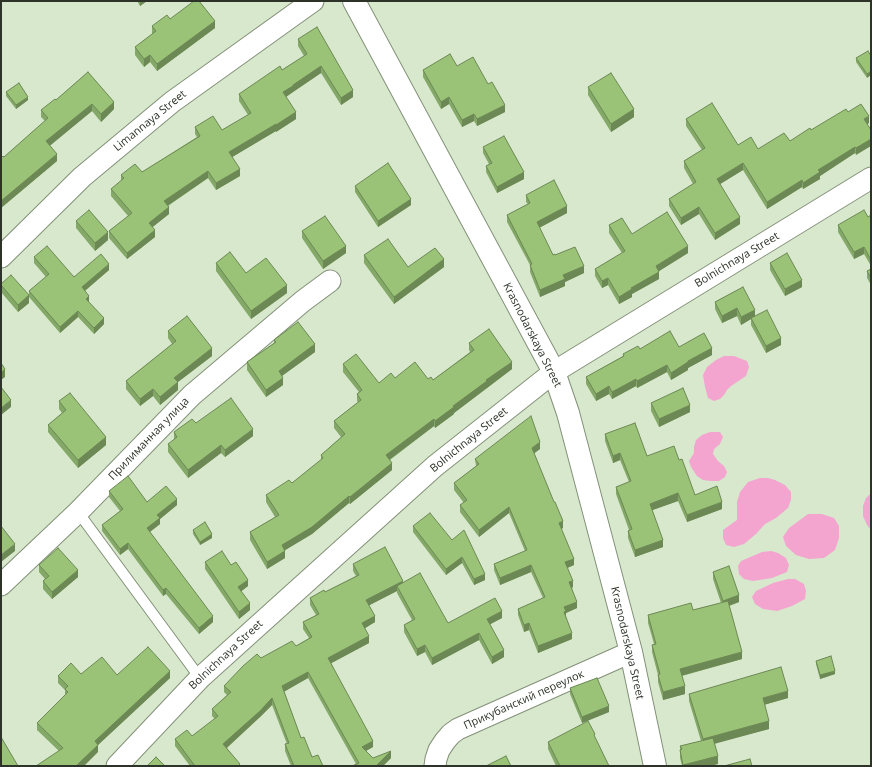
<!DOCTYPE html>
<meta charset="utf-8">
<style>
body{margin:0}
#map{position:relative;width:872px;height:767px;overflow:hidden;background:#d8e8cd;font-family:"Open Sans",sans-serif}
canvas{display:block}
.frame{position:absolute;inset:0;border:2px solid #2d3328;pointer-events:none}
</style>
<div id="map">
<canvas width="872" height="767"></canvas>
<div class="frame"></div>
</div>
<script>
const ctx = document.querySelector('canvas').getContext('2d');
ctx.lineJoin = 'round';
function paint(path, color) {
  ctx.fillStyle = color;
  ctx.fill(path, 'evenodd');
}
function toPath(rows) {
  const path = new Path2D();
  for (const r of rows) {
    path.moveTo(r[0], r[1]);
    for (let i = 2; i < r.length; i += 2) path.lineTo(r[i], r[i + 1]);
  }
  return path;
}
function stroke(path, color, width, dash) {
  ctx.strokeStyle = color;
  ctx.lineWidth = width;
  ctx.lineCap = dash ? 'butt' : 'round';
  ctx.setLineDash(dash || []);
  ctx.stroke(path);
}
function drawText(font, color, halo, rows, align = 'center') {
  ctx.font = font + ' "Open Sans",sans-serif';
  ctx.lineWidth = 3;
  ctx.setLineDash([]);
  ctx.textBaseline = 'middle';
  ctx.strokeStyle = halo;
  ctx.fillStyle = color;
  for (const [text, x, y, turn = 0] of rows) {
    ctx.save();
    ctx.translate(x, y);
    ctx.rotate((+turn || 0) * Math.PI / 180);
    ctx.textAlign = isNaN(turn) ? turn : align;
    if (halo) ctx.strokeText(text, 0, 0);
    ctx.fillText(text, 0, 0);
    ctx.restore();
  }
}
const green = toPath([
 [724,356,734,356,747,361,749,367,746,376,731,386,727,390,724,395,720,399,714,401,708,398,705,387,703,375,707,367,716,360],
 [710,432,720,432,723,437,720,444,714,449,713,454,718,461,724,466,727,472,725,477,719,481,711,481,703,480,697,476,691,467,689,461,694,453,694,447,696,440,702,435],
 [760,478,768,478,775,480,785,485,791,492,791,500,788,508,776,518,765,524,756,534,744,544,734,547,726,545,723,538,723,530,737,520,737,502,740,492,748,482],
 [871,493,871,530,867,525,863,516,863,506,866,498],
 [808,514,822,514,834,518,839,526,839,538,835,550,824,558,809,559,796,555,786,546,783,537,789,528],
 [771,551,778,553,786,558,789,565,787,572,772,578,753,581,744,579,739,574,738,566,741,561,762,552],
 [788,579,795,579,804,584,806,591,805,599,792,606,777,611,763,609,755,604,752,597,756,591,773,583]
]);
const lane = toPath([
 [78,512,200,678]
]);
const street = toPath([
 [1,257,82,177,172,102,313,1],
 [1,585,78,512,192,395,303,301,330,281],
 [117,766,200,678,435,466,554,372,871,178],
 [435,766,436,759,439,750,445,741,451,734,458,729,631,652]
]);
const secondary = toPath([
 [354,1,554,372,568,413,631,652,655,766]
]);
const wall = toPath([
 [137,1,147,1,140,6],
 [170,19,215,28,157,71,150,62,144,67,135,55,135,47,152,34,152,26],
 [298,39,353,97,341,105,321,73,293,92,286,97,296,119,276,132,276,131,232,157,240,176,216,190,208,178,168,206,169,214,152,227,155,237,127,259,109,238,109,231,128,216,111,196,111,189,121,181,121,175,142,172,197,137,195,134,195,127,222,130,248,115,239,101,239,94,282,70,304,56,298,46],
 [871,56,867,78,856,62,856,58],
 [457,66,488,84,505,112,477,126,474,121,462,127,449,104,441,109,423,77,423,70],
 [88,72,114,109,101,122,92,111,49,146,57,161,1,208,1,158,4,157,45,121,41,117,41,110,56,100],
 [588,87,634,117,611,132,588,95],
 [6,92,28,100,16,109,6,96],
 [848,112,869,123,867,124,856,155,855,153,820,176,820,179,803,189,802,187,767,209,743,170,720,184,740,224,715,240,699,214,681,225,669,206,669,199,693,184,684,168,684,161,702,150,686,126,686,119,738,145,758,149,790,141,811,130],
 [483,147,524,179,497,193,486,172,486,166,489,164,483,153],
 [355,186,411,205,378,227,355,192],
 [526,195,567,213,539,228,553,255,555,255,584,273,565,282,565,286,540,297,530,272,530,265,507,222,507,215,528,204,526,202],
 [871,215,871,266,864,254,854,259,838,232,838,225,868,217],
 [76,221,108,240,95,251,76,228],
 [609,225,632,234,688,253,659,271,659,279,632,294,632,297,619,304,608,285,602,288,595,276,595,269,622,253,609,233],
 [302,231,346,253,323,269,302,238],
 [364,255,408,267,444,267,394,304,364,263],
 [34,257,74,277,109,270,85,291,89,303,104,324,94,334,78,317,60,333,29,297,29,303,18,312,1,292,1,284,29,295,29,291,46,277,34,263],
 [216,263,287,293,251,319,216,271],
 [770,263,802,287,785,296,770,270],
 [871,269,871,285,867,278,867,271],
 [743,287,755,316,781,345,766,353,751,325,751,319,741,325,737,316,722,323,715,309,715,302],
 [168,331,212,356,178,382,178,390,160,405,153,396,140,406,126,389,126,381,172,344,168,338],
 [274,340,315,352,282,376,283,385,266,397,247,370,247,362,274,343],
 [469,343,512,369,487,388,454,413,454,414,435,428,434,426,390,460,392,470,350,504,349,503,312,534,285,550,285,558,267,569,250,540,250,532,275,517,266,502,266,495,292,483,321,460,321,455,341,437,334,428,334,421,358,402,357,401,357,394,359,392,343,372,343,364,379,383,395,378,433,380,470,352,469,350],
 [679,347,712,355,688,368,688,370,671,380,667,372,637,388,636,386,612,399,609,394,596,401,586,384,586,377,623,356,623,354,640,349],
 [59,401,106,445,78,468,48,432,48,425,62,413,59,409],
 [651,403,690,412,659,427,651,411],
 [196,423,253,436,225,457,221,453,188,478,168,452,168,444,174,440,174,432],
 [605,434,647,456,679,460,695,495,722,509,687,522,678,501,652,510,663,547,635,557,628,538,628,531,629,530,616,494,616,487,629,482,620,460,613,463,605,441],
 [540,449,534,453,563,528,561,529,574,565,567,568,573,587,572,588,577,608,566,613,566,617,572,639,538,653,529,630,524,632,518,615,518,609,543,598,531,572,500,585,494,570,494,564,525,551,509,513,479,537,460,512,460,505,464,503,454,490,454,483,476,466,475,459],
 [109,491,147,502,177,505,160,519,160,524,150,532,213,622,199,634,166,594,163,596,128,549,120,555,102,531,102,525,120,511,109,497],
 [413,526,452,540,485,580,474,585,462,563,446,575,413,532],
 [193,530,212,538,200,545,193,534],
 [205,562,231,565,248,586,241,591,250,610,239,619,205,569],
 [353,564,403,582,448,623,502,618,490,624,504,657,492,664,479,640,432,665,425,652,417,656,404,632,404,625,412,620,397,593,397,591,369,605,375,622,365,628,369,643,331,663,373,747,366,751,373,758,391,758,383,766,352,766,356,764,308,678,284,691,301,738,312,757,323,766,291,766,285,751,285,744,287,744,272,705,260,717,227,748,240,766,190,766,175,746,175,739,192,736,215,719,212,716,212,709,227,695,224,692,224,686,261,658,296,646,309,638,303,629,303,622,316,615,310,605,310,598,325,592,356,576,353,571],
 [39,565,78,577,52,599,43,589,43,581,45,579,39,572],
 [713,572,739,602,729,606,742,659,682,676,685,694,663,700,658,682,658,675,652,652,652,645,654,644,648,623,648,615,693,610,721,603,713,579],
 [816,661,835,674,820,679,816,664],
 [81,674,117,675,170,678,98,745,98,752,59,751,37,730,37,723,65,696,65,690,58,683,58,676],
 [570,688,609,712,582,723,570,694],
 [689,694,788,698,764,705,769,729,714,743,718,764,709,766,682,766,680,758,680,746,701,741,689,701],
 [595,738,609,766,556,766,548,749,548,742]
]);
const shadedWall = toPath([
 [142,1,147,1,140,6,140,2],
 [215,21,215,28,157,71,157,64],
 [150,55,150,62,144,67,144,59],
 [321,66,321,73,293,92,283,99,283,92,293,85],
 [871,71,871,75,867,78,867,74],
 [353,90,353,97,341,105,341,98],
 [28,97,28,100,16,109,16,105],
 [449,97,449,104,441,109,441,102],
 [114,102,114,109,101,122,101,114],
 [92,104,92,111,46,149,46,141],
 [505,105,505,112,477,126,477,119],
 [634,109,634,117,611,132,611,124],
 [296,112,296,119,276,132,276,125],
 [474,114,474,121,462,127,462,120],
 [869,116,869,123,864,126,864,119],
 [276,124,276,131,229,159,229,152],
 [871,139,871,146,856,155,856,148],
 [855,147,855,153,820,176,820,179,803,189,803,183,818,170],
 [57,154,57,161,1,208,1,201],
 [743,163,743,170,717,186,717,179],
 [240,169,240,176,216,190,216,183],
 [208,171,208,178,164,208,164,201],
 [524,172,524,179,497,193,497,187],
 [802,180,802,187,767,209,767,202],
 [411,199,411,205,378,227,378,221],
 [567,206,567,213,537,229,537,222],
 [169,207,169,214,149,230,149,223],
 [699,207,699,214,681,225,681,218],
 [740,217,740,224,715,240,715,233],
 [155,230,155,237,127,259,127,253],
 [108,232,108,240,95,251,95,243],
 [346,246,346,253,323,269,323,261],
 [688,246,688,253,656,273,656,266],
 [864,247,864,254,854,259,854,252],
 [444,259,444,267,394,304,394,297],
 [109,264,109,270,82,293,82,287],
 [584,266,584,273,565,282,565,286,540,297,540,290,563,275],
 [659,272,659,279,632,294,632,297,619,304,619,297,631,288],
 [608,278,608,285,602,288,602,281],
 [802,280,802,287,785,296,785,289],
 [287,285,287,293,251,319,251,311],
 [29,295,29,303,18,312,18,305],
 [89,296,89,302,86,305,86,299],
 [737,308,737,316,722,323,722,316],
 [755,310,755,317,751,318,751,319,741,325,741,317],
 [78,311,78,317,60,333,60,327],
 [104,318,104,324,94,334,94,328],
 [781,338,781,345,766,353,766,346],
 [315,344,315,352,279,378,279,371],
 [212,348,212,356,174,385,174,378],
 [712,348,712,355,688,368,688,370,671,380,671,373,688,361],
 [512,362,512,369,487,388,454,413,454,414,435,428,435,421,453,406,486,380],
 [667,365,667,372,637,388,637,381],
 [5,369,5,377,1,380,1,373],
 [283,378,283,385,266,397,266,390],
 [636,379,636,386,612,399,612,392],
 [178,382,178,390,160,405,160,397],
 [609,386,609,394,596,401,596,394],
 [153,389,153,396,140,406,140,399],
 [11,400,11,407,1,415,1,408],
 [690,405,690,412,659,427,659,419],
 [434,419,434,426,386,462,386,455],
 [253,429,253,436,225,457,225,450],
 [106,437,106,445,78,468,78,460],
 [540,442,540,449,532,455,532,448],
 [221,445,221,453,188,478,188,470],
 [620,453,620,460,613,463,613,456],
 [392,463,392,470,350,504,350,497],
 [678,493,678,501,650,511,650,504],
 [349,496,349,503,312,534,282,552,282,545],
 [177,499,177,505,160,519,160,524,147,534,147,528,157,515],
 [722,502,722,509,687,522,687,515],
 [509,507,509,513,479,537,479,530],
 [563,521,563,528,559,530,559,523],
 [212,534,212,538,200,545,200,542],
 [663,540,663,547,635,557,635,550],
 [128,543,128,549,120,555,120,549],
 [15,544,15,551,1,562,1,555],
 [285,551,285,558,267,569,267,562],
 [462,557,462,563,446,575,446,569],
 [574,559,574,565,565,569,565,562],
 [531,565,531,572,500,585,500,578],
 [78,570,78,577,52,599,52,592],
 [485,574,485,580,474,585,474,579],
 [248,580,248,586,238,594,238,587],
 [403,581,403,588,397,586,397,591,366,607,366,600],
 [573,581,573,587,569,589,569,582],
 [166,588,166,594,163,596,163,590],
 [739,595,739,602,723,608,723,601],
 [577,602,577,608,566,613,566,618,564,619,564,607],
 [250,603,250,610,239,619,239,612],
 [502,611,502,618,487,626,487,619],
 [213,616,213,622,199,634,199,628],
 [375,616,375,622,362,630,362,623],
 [529,623,529,630,524,632,524,625],
 [479,633,479,640,432,665,432,658],
 [572,633,572,639,538,653,538,646],
 [369,636,369,643,328,665,328,658],
 [425,645,425,652,417,656,417,649],
 [504,650,504,657,492,664,492,657],
 [742,652,742,659,680,676,680,669],
 [170,671,170,678,98,745,98,752,84,766,77,766,95,741],
 [835,671,835,674,820,679,820,675],
 [308,672,308,678,282,693,282,686],
 [685,686,685,694,663,700,663,692],
 [788,691,788,698,763,705,763,698],
 [272,698,272,705,260,717,223,751,223,744],
 [609,706,609,712,582,723,582,717],
 [769,721,769,729,703,747,703,739],
 [373,741,373,747,362,753,362,747],
 [391,751,391,758,383,766,376,766],
 [718,756,718,764,709,766,683,766,683,765]
]);
const building = toPath([
 [194,1,199,1,215,21,157,64,150,55,144,59,135,47,156,31,152,26,167,15,170,19,194,1],
 [317,27,353,90,341,98,321,66,293,85,293,86,283,92,296,112,276,125,276,124,229,152,240,169,216,183,208,171,164,201,169,207,149,223,155,230,127,253,109,231,132,213,111,189,124,178,121,175,135,164,142,172,200,136,195,127,213,116,222,130,251,113,239,94,280,66,282,70,307,54,298,39,317,27],
 [868,51,871,56,871,71,867,74,856,58,868,51],
 [450,54,457,66,473,57,488,84,492,82,505,105,477,119,474,114,462,120,449,97,441,102,423,70,450,54],
 [88,72,114,102,101,114,92,104,46,141,57,154,1,201,1,158,3,156,4,157,48,118,41,110,55,99,56,100,88,72],
 [611,73,634,109,611,124,588,87,611,73],
 [19,83,28,97,16,105,6,92,19,83],
 [712,103,738,145,751,137,758,149,784,133,790,141,810,128,811,130,846,109,848,112,861,104,869,116,864,119,871,130,871,139,856,148,855,147,818,170,820,172,803,183,802,180,767,202,743,163,717,179,740,217,715,233,699,207,681,218,669,199,696,182,684,161,705,148,686,119,712,103],
 [504,136,524,172,497,187,486,166,492,163,483,147,504,136],
 [388,163,411,199,378,221,355,186,388,163],
 [554,180,567,206,537,222,553,255,555,254,555,255,575,247,584,266,563,275,565,279,540,290,530,265,532,264,507,215,530,203,526,195,554,180],
 [89,210,108,232,95,243,76,221,89,210],
 [864,210,868,217,871,215,871,260,864,247,854,252,838,225,864,210],
 [667,212,688,246,656,266,659,272,631,288,632,289,619,297,608,278,602,281,595,269,625,251,609,225,622,218,632,234,667,212],
 [325,216,346,246,323,261,302,231,325,216],
 [388,239,408,267,435,248,444,259,394,297,364,255,388,239],
 [47,246,74,277,101,254,109,264,82,287,89,296,86,299,104,318,94,328,78,311,60,327,29,291,49,274,34,257,47,246],
 [230,252,246,273,266,258,287,285,251,311,216,263,230,252],
 [787,253,802,280,785,289,770,263,787,253],
 [871,269,871,278,867,271,871,269],
 [11,275,29,295,18,305,1,285,1,284,11,275],
 [743,287,755,310,741,317,737,308,722,316,715,302,743,287],
 [767,310,781,338,766,346,751,318,767,310],
 [187,316,212,348,174,378,178,382,160,397,153,389,140,399,126,381,176,341,168,331,187,316],
 [298,322,315,344,279,371,283,378,266,390,247,362,276,342,274,340,298,322],
 [489,329,512,362,486,380,487,381,453,406,454,407,435,421,434,419,386,455,392,463,350,497,349,496,312,527,282,545,285,551,267,562,250,532,279,515,266,495,289,480,292,483,323,458,321,455,345,434,334,421,361,400,357,394,362,390,343,364,356,354,379,383,391,373,395,378,415,362,428,379,431,377,433,380,474,350,469,343,489,329],
 [670,331,679,347,704,333,712,348,688,361,688,362,671,373,667,365,637,381,636,379,612,392,609,386,596,394,586,377,624,356,623,354,638,346,640,349,670,331],
 [1,363,5,369,1,373,1,363],
 [1,387,11,400,1,408,1,387],
 [683,388,690,405,659,419,651,403,683,388],
 [70,393,106,437,78,460,48,425,66,410,59,401,70,393],
 [231,398,253,429,225,450,221,445,188,470,168,444,177,437,174,432,192,419,196,423,231,398],
 [531,416,540,442,532,448,554,502,555,502,563,521,559,523,574,559,565,562,573,581,569,582,577,602,564,607,566,611,564,612,572,633,538,646,529,623,524,625,518,609,545,597,531,565,500,578,494,564,527,550,509,507,479,530,460,505,467,500,454,483,479,464,475,459,531,416],
 [635,423,647,456,674,446,679,460,682,459,695,495,717,486,722,502,687,515,678,493,650,504,663,540,635,550,628,531,632,529,616,487,631,481,620,453,613,456,605,434,635,423],
 [128,476,147,502,166,486,177,499,157,515,160,518,147,528,213,616,199,628,166,588,163,590,128,543,120,549,102,525,123,509,109,491,128,476],
 [430,513,452,540,464,530,485,574,474,579,462,557,446,569,413,526,430,513],
 [205,522,212,534,200,542,193,530,205,522],
 [1,526,15,544,1,555,1,526],
 [385,547,403,581,366,600,375,616,362,623,369,636,328,658,373,741,362,747,373,758,391,751,376,766,352,766,359,763,308,672,282,686,301,738,304,737,312,757,318,755,323,766,294,766,285,744,289,743,272,698,260,711,223,744,240,764,238,766,195,766,175,739,187,730,192,736,218,716,212,709,231,692,224,686,243,666,257,654,261,658,292,641,296,646,312,637,303,622,319,614,310,598,324,590,325,592,359,575,353,564,385,547],
 [58,548,78,570,52,592,43,581,49,576,39,565,58,548],
 [222,551,231,565,236,562,248,580,238,587,250,603,239,612,205,562,222,551],
 [729,566,739,595,723,601,713,572,729,566],
 [420,573,448,623,495,598,502,611,487,619,504,650,492,657,479,633,432,658,425,645,417,649,404,625,415,619,397,586,420,573],
 [728,601,742,652,680,669,685,686,663,692,658,675,660,674,652,645,656,644,648,615,691,603,693,610,728,601],
 [148,647,170,671,95,741,98,745,77,765,78,766,36,766,63,748,37,723,68,692,65,689,68,686,58,676,71,663,81,674,102,657,117,675,148,647],
 [831,656,835,671,820,675,816,661,831,656],
 [781,667,788,691,763,698,769,721,703,739,689,694,781,667],
 [597,678,609,706,582,717,570,688,597,678],
 [588,721,595,734,594,735,609,766,560,766,548,742,588,721],
 [1,737,18,766,1,766,1,737],
 [713,738,718,756,683,765,680,750,682,749,680,746,713,738],
 [506,756,511,766,486,766,506,756],
 [156,757,165,766,147,766,156,757],
 [750,759,752,766,724,766,750,759]
]);
const streetNames = [
 ["Limannaya Street",150,121,-39],
 ["Bolnichnaya Street",737,260,-31],
 ["Krasnodarskaya Street",532,335,63],
 ["Прилиманная улица",149,439,-46],
 ["Bolnichnaya Street",469,440,-39],
 ["Krasnodarskaya Street",627,643,77],
 ["Bolnichnaya Street",226,655,-43],
 ["Прикубанский переулок",524,700,-24]
];
paint(green, '#f3a5cf');
stroke(lane, '#839179', 12);
stroke(street, '#839179', 23);
stroke(secondary, '#839179', 24);
stroke(lane, '#fff', 10);
stroke(street, '#fff', 21);
stroke(secondary, '#fff', 22);
paint(wall, '#84a867');
paint(shadedWall, '#6c8854');
paint(building, '#9ac378');
stroke(building, '#6c8854', 1);
drawText('11px', '#2d3328', '#fff', streetNames);
</script>
